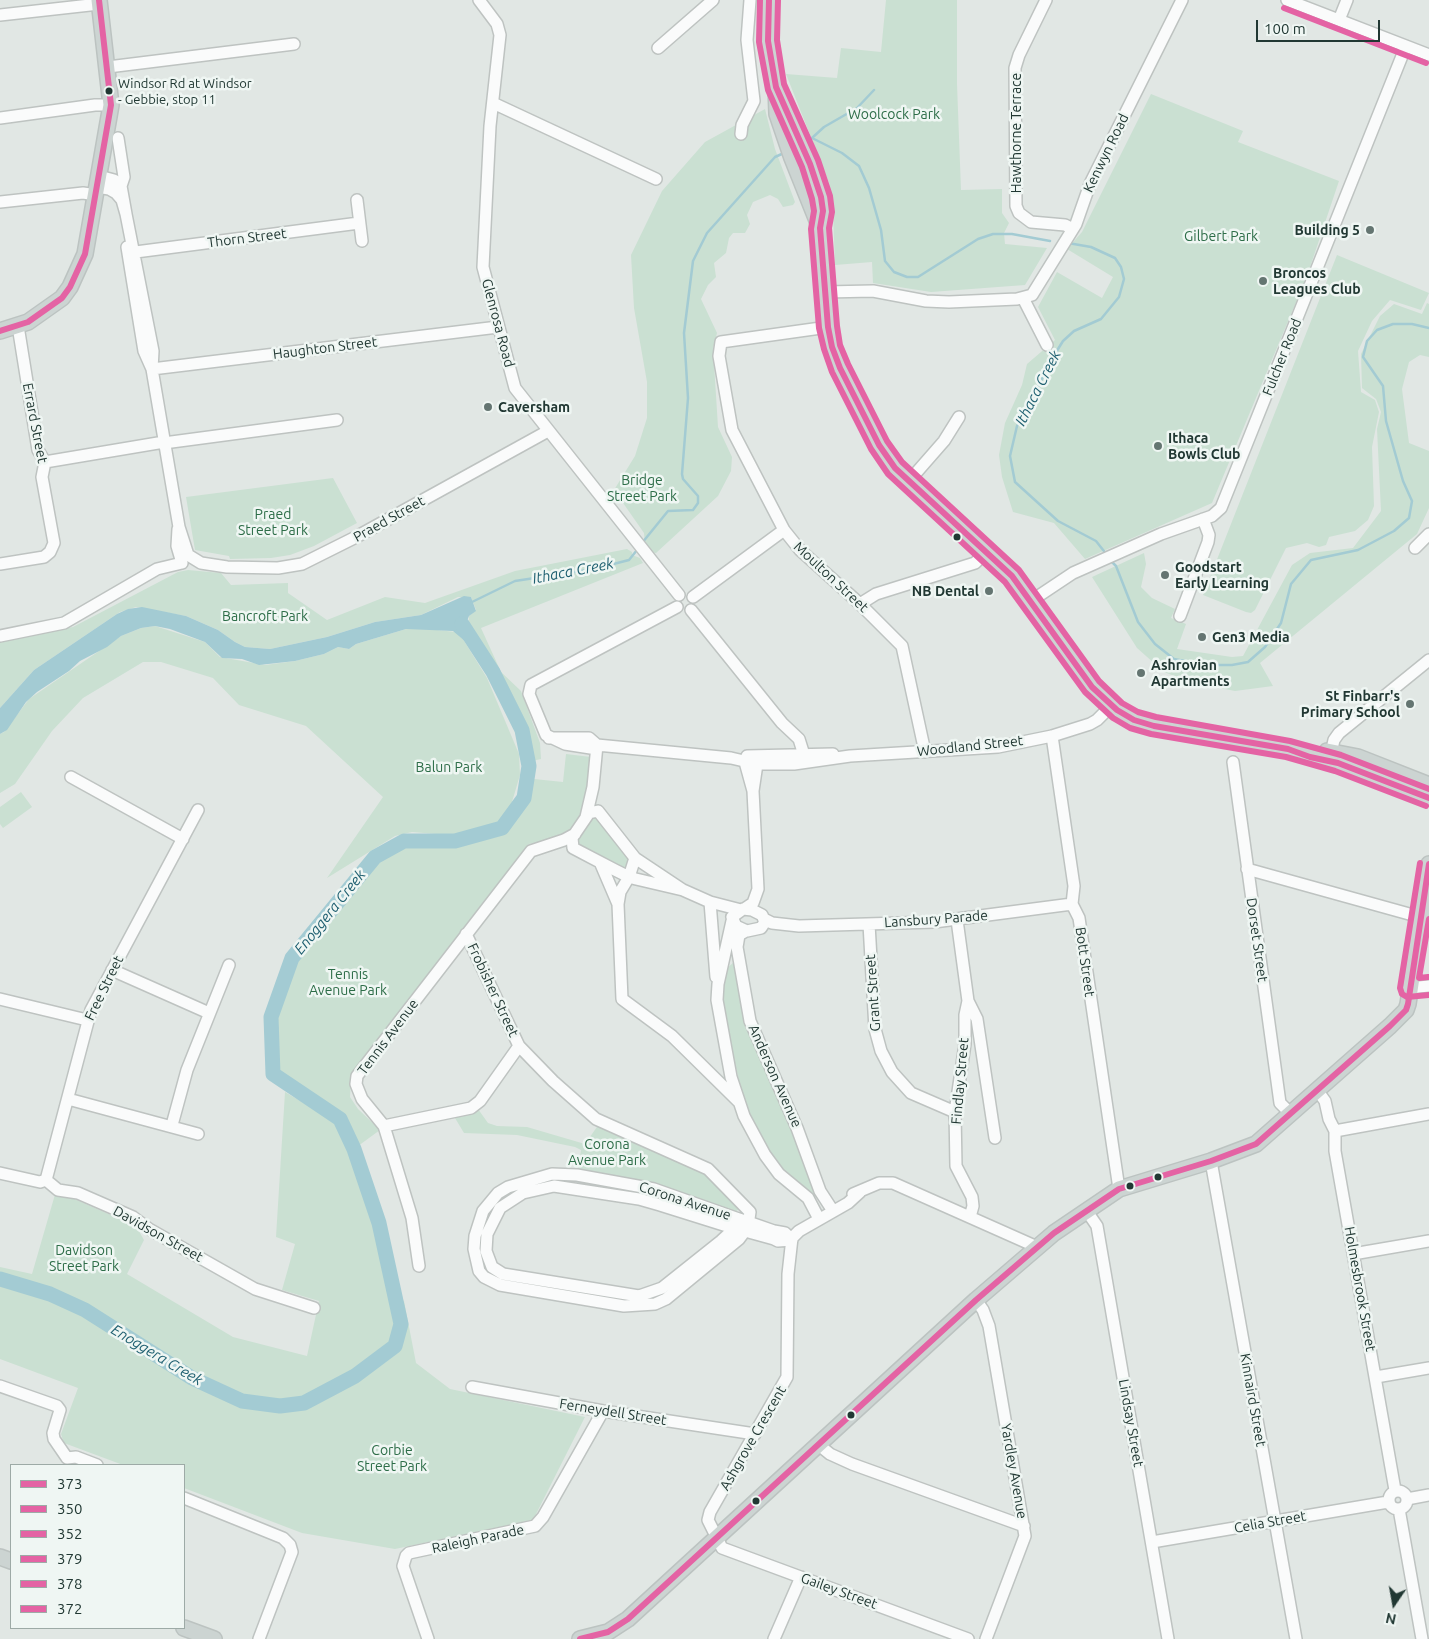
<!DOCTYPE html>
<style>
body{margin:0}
#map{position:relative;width:1429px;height:1639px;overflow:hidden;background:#e1e7e4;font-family:Ubuntu,sans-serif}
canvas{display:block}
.legend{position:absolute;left:10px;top:1464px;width:175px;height:165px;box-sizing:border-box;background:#eff6f3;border:1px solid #9daaa6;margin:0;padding:6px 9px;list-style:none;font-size:15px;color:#213833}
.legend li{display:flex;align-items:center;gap:10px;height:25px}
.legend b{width:25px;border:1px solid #9daaa6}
.north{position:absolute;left:1369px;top:1579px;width:50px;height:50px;-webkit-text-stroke:4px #eff6f3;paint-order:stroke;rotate:192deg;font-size:14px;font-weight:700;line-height:20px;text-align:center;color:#213833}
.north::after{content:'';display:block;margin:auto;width:18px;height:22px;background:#213833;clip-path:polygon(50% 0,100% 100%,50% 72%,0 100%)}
.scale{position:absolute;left:1256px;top:20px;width:124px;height:22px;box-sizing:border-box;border:2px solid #213833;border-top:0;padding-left:6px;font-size:15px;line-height:18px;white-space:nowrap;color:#213833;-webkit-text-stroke:4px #eff6f3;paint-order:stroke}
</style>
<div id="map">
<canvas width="1429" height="1639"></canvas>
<ul class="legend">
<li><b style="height:6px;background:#e463a4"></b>373</li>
<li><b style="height:6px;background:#e463a4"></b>350</li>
<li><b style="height:6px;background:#e463a4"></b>352</li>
<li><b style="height:6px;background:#e463a4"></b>379</li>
<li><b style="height:6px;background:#e463a4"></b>378</li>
<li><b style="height:6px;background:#e463a4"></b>372</li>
</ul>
<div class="north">N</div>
<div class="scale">100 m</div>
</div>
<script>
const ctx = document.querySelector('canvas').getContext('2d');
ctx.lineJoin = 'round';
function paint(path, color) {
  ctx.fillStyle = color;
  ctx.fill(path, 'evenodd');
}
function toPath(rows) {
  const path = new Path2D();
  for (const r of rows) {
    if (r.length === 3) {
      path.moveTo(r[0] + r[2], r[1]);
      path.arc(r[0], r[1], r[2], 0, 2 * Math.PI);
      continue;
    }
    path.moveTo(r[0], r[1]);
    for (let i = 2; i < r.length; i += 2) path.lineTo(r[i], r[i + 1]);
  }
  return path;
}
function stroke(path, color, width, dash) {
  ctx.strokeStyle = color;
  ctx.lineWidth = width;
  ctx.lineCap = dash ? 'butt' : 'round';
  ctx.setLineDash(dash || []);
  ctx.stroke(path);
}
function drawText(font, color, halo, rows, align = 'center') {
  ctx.font = font + ' Ubuntu,sans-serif';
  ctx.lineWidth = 5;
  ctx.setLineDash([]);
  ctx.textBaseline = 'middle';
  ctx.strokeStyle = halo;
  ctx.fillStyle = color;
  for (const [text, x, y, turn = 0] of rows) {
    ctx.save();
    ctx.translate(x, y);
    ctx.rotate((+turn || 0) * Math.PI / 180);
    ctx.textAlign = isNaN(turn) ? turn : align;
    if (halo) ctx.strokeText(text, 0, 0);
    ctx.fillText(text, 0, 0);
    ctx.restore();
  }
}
const green = toPath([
 [886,0,957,0,957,84,961,190,1002,189,1002,213,1009,223,1004,233,1005,244,1047,248,1025,285,931,292,873,283,872,262,835,265,833,212,829,183,786,74,837,78,841,48,881,52],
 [1151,94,1243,131,1238,142,1339,181,1307,276,1212,503,1085,559,1054,523,1013,512,1002,477,999,455,1005,423,1022,385,1027,364,1055,340,1038,307,1057,272,1102,298,1113,277,1067,249,1082,232],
 [765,109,775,149,795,202,793,205,783,207,778,199,770,195,753,202,747,215,750,224,745,233,733,233,729,238,726,253,714,263,716,277,708,285,701,299,717,333,713,348,718,427,732,457,731,471,718,496,656,553,650,552,645,545,644,533,614,490,635,456,647,418,647,382,634,308,631,255,662,191,705,142],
 [1337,255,1429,293,1421,310,1390,300,1372,321,1358,351,1361,392,1375,400,1379,412,1372,447,1374,506,1368,520,1355,531,1329,537,1326,545,1319,547,1307,543,1286,548,1255,610,1251,613,1246,612,1203,595],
 [1427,303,1429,304,1429,357,1420,355,1409,362,1402,389,1409,443,1429,451,1429,508,1417,534,1260,663,1273,686,1235,691,1190,682,1164,672,1137,648,1092,577,1144,553,1146,564,1141,587,1152,598,1175,609,1171,618,1186,624,1177,649,1232,657,1243,656,1292,565,1310,553,1353,548,1381,511,1377,429,1381,412,1376,399,1362,388,1361,354,1380,316,1394,304,1422,314],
 [333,478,357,523,314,546,290,555,271,558,230,559,229,556,195,550,186,497],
 [627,549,632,552,632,555,640,558,643,563,481,628,501,672,521,691,540,743,541,759,532,761,526,734,514,708,497,674,468,629,469,616,476,610,471,597,458,597,421,615,375,622,327,637,270,649,245,647,235,642,218,630,186,616,136,607,120,612,34,670,0,708,0,641,73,627,178,572,188,570,221,573,231,585,288,583,288,593,327,620,385,597,425,603,515,571],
 [155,626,205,642,220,657,265,665,295,661,324,654,338,647,349,649,356,644,406,629,418,628,456,632,463,639,487,678,519,754,520,775,509,812,497,825,488,828,448,835,412,832,395,836,327,878,383,797,306,726,239,705,213,678,161,662,143,662,83,698,52,731,15,784,0,793,0,734,4,732,29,699,121,636,141,628],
 [566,754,591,757,586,799,577,821,564,836,529,844,360,1062,351,1081,350,1097,358,1109,380,1130,354,1149,340,1119,273,1074,271,1017,292,958,375,857,404,841,455,841,502,828,524,798,529,766,534,779,563,782],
 [21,792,32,807,3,828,0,824,0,807],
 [595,814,631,862,625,870,577,848,578,835],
 [733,963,815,1192,813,1193,807,1193,771,1158,745,1105,721,1006,721,990,727,968],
 [285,1092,340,1124,372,1220,386,1287,404,1301,416,1363,450,1389,585,1417,533,1520,395,1549,302,1533,184,1488,184,1465,123,1465,64,1443,61,1434,78,1388,0,1359,0,1267,32,1274,56,1191,136,1226,144,1240,127,1274,233,1337,307,1356,319,1301,282,1290,295,1244,276,1237],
 [478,1109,488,1123,497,1126,527,1127,585,1144,599,1124,704,1171,738,1207,738,1210,735,1212,578,1170,581,1150,575,1147,517,1135,464,1133,455,1118]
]);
const water = toPath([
 [464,596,471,597,476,611,469,616,467,621,468,629,474,639,466,642,453,631,406,629,356,644,349,649,338,647,324,654,295,661,259,665,242,659,222,658,205,642,170,629,155,626,141,628,121,636,107,647,80,661,69,671,37,692,26,702,7,730,0,734,0,708,34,670,117,614,128,609,142,607,186,616,218,630,235,642,245,647,270,649,327,637,375,622,421,615]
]);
const stream = toPath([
 [812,138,824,127,857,108,874,90],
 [806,141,812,138,842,153,859,166,869,188,881,230,885,261,894,272,907,277,918,277,978,239,993,234,1012,234,1050,241],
 [1068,243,1091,247,1115,258,1121,267,1124,279,1119,297,1101,319,1074,331,1063,341,1050,362,1032,400,1017,426,1010,456,1015,482,1058,521,1096,541,1107,555],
 [642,543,668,511,693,510,698,503,698,496,683,479,682,474,688,398,684,333,693,261,707,233,775,157,784,153],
 [1110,560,1116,566,1138,622,1155,644,1174,659,1206,665,1232,665,1248,662,1265,647,1281,623,1291,584,1311,560,1358,550,1394,531,1409,518,1412,501,1403,481,1386,421,1383,386,1363,357,1367,341,1377,330,1393,324,1412,324,1429,328],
 [472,602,515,581,594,569,629,560,637,550]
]);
const river = toPath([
 [0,1279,50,1294,85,1310,192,1378,242,1401,280,1406,304,1403,355,1376,395,1346,401,1324,379,1223,354,1149,340,1119,273,1074,271,1017,292,958,375,857,404,841,455,841,502,828,524,798,529,766,522,730,493,672,462,624]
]);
const minor = toPath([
 [479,0,497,24,500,35,490,126,483,267,515,388,679,595],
 [1046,0,1019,55,1015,68,1016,206,1019,213,1031,222,1065,225,1073,229],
 [1287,0,1429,55],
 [0,15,99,4],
 [1339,20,1347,0],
 [658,48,713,0],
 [108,67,294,44],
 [493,103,656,179],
 [0,118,95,105,111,105],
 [741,134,742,125,754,101,747,40,750,0],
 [118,138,124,177,121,186],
 [97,187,109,189,116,193,122,200,126,214,121,186,114,180,99,176],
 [357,200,362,241],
 [0,202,83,193,96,195],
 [126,214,153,351,152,369,179,527,188,555],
 [127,247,144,351,152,369],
 [128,253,359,223],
 [825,292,873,291,926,301,949,302,1017,299,1032,295,1076,224,1090,184,1182,0],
 [1023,298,1047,345],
 [828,327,721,342,719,356,732,430,784,530,800,550,860,604,902,646,925,752],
 [152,369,498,327],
 [164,443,337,420],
 [45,462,164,442],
 [909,481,944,441,959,417],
 [178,529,177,546,182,563],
 [1415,548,1429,534],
 [188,555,201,563,227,567,278,568,302,564,356,537,548,431],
 [0,564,44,557,50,552,54,543,42,477,45,462,38,450,18,326],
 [693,597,784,530],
 [1031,601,1073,573,1161,534,1212,516,1221,508,1406,46],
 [860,604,876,594,975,563,987,551],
 [691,610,782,723,799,739,804,755,801,763],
 [1180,616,1208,542,1209,535,1203,519],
 [0,636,64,623,157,569,182,563],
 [1052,736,1074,886,1072,904,1079,918,1119,1189],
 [549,738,589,738,597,745,731,758,757,764,794,764,850,756,998,747,1052,736,1090,724,1097,720,1111,706],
 [597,749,565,744,546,735,529,694,531,685,677,607],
 [747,756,833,754],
 [1330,758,1334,740,1339,733,1429,660],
 [1233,762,1280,1103,1291,1114],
 [71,777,183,839],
 [586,817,593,787,597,745],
 [635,858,683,890,710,902,741,910],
 [600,862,618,904],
 [1247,869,1420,917],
 [683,890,636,879,629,877,615,870,573,848,572,838,589,813,598,811,635,858,629,877,620,892,618,904,622,999,672,1036,739,1102],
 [710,902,716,977],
 [743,909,752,910,762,915,765,922,761,928,747,931,736,926,732,917,743,909],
 [744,909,753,903,758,889,753,791,757,764,752,756,745,762,753,791],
 [764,919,772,923,799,926,934,922,1072,904],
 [957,920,968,1001,965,1015,965,1044,955,1112,956,1166,972,1197,973,1206,970,1217],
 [732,921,718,984,717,1000,731,1077,744,1116,765,1155,779,1174,808,1198,819,1219],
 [869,924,875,1029,881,1051,892,1072,911,1093,955,1112],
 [746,931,739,935,737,947,750,1021,797,1128,820,1191,833,1211],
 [466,934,519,1046,553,1081,596,1119,708,1169,750,1212,749,1219,745,1231,739,1239,666,1299,655,1304,624,1306,500,1285,484,1277,479,1271,474,1249,475,1236,483,1211,498,1193,508,1187,552,1174,577,1175,654,1189,736,1218,748,1222,774,1231,785,1233,792,1240],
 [112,970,209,1013],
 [1409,988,1429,986],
 [0,999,87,1020],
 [968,1001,977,1019,995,1138],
 [1317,1090,1325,1101,1329,1119,1335,1131,1335,1151,1395,1490],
 [68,1099,198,1134],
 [172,1125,187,1070,229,965],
 [384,1126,471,1108,480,1101,519,1046],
 [1335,1131,1429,1114],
 [1211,1161,1296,1639],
 [0,1173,40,1182,46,1180],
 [46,1180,91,1010,198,810],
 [46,1180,58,1190,78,1193,133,1217,149,1229,255,1289,314,1308],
 [860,1192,848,1203,799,1231,792,1238,788,1274,787,1377,710,1512,708,1520,722,1548,968,1639],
 [853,1194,879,1183,893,1183,1037,1247],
 [1086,1210,1097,1226,1168,1639],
 [748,1222,737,1226,735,1228,721,1241,662,1288,639,1296,503,1274,492,1267,486,1251,487,1234,500,1208,523,1193,554,1186,639,1199,660,1205,727,1226,735,1228,745,1231,774,1239,778,1241,792,1240],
 [1353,1254,1429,1241],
 [419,1266,412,1218,384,1126,362,1099,356,1084,357,1076,531,851,564,840,575,834],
 [976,1300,983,1310,989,1326,1025,1536,986,1639],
 [1376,1377,1429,1368],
 [0,1386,57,1406,60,1410,53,1433,54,1439,67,1458],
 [472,1387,603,1411,755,1434],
 [819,1445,830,1454,852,1464,1024,1526],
 [67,1458,76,1457,97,1465],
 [1398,1500,9],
 [184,1498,283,1538,290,1545,292,1552,259,1639],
 [1407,1499,1429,1495],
 [1399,1509,1422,1639],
 [1152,1542,1388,1502],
 [428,1639,403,1566,406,1556,409,1553,535,1526,543,1517,603,1411],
 [774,1639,801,1577]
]);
const major = toPath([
 [769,0,768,41,776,87,777,114,792,158,820,228],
 [776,87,810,164,821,197,823,211,820,228,828,327,832,347,840,368,879,445,902,474,1012,576,1095,691,1117,710,1141,722,1288,749,1310,757,1338,763,1429,798],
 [0,331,28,322,62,298,70,287,85,254,111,105,99,0],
 [1327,751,1358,757,1429,785],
 [0,1557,11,1561],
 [184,1628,214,1639],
 [580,1639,608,1632,628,1619,976,1300,1054,1233,1119,1189,1211,1161,1256,1144,1390,1026,1406,1010,1408,1004,1429,864]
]);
const bus1 = toPath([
 [0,331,28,322,62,298,70,287,85,254,111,105,99,0],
 [580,1639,608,1632,628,1619,976,1300,1054,1233,1119,1189,1211,1161,1256,1144,1390,1026,1406,1010,1408,1004,1429,864]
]);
const bus2 = toPath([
 [769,0,768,41,776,87,810,164,821,197,823,211,820,228,828,327,832,347,840,368,879,445,895,468,1012,576,1092,687,1117,710,1134,720,1154,726,1288,749,1310,757,1338,763,1429,798]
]);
const bus3 = toPath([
 [760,0,759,42,768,90,802,167,812,199,814,211,811,229,819,328,824,349,832,372,871,449,888,474,1005,582,1085,692,1113,718,1130,728,1151,734,1286,757,1335,771,1426,806]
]);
const bus4 = toPath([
 [778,0,777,40,784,84,818,160,830,196,832,212,829,228,837,326,840,345,848,364,887,441,902,462,1019,570,1099,681,1122,703,1138,712,1156,717,1290,741,1341,755,1429,789]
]);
const bus5 = toPath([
 [1284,8,1426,63],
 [1420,863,1400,988,1402,994,1407,997,1429,995]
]);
const bus6 = toPath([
 [1428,977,1419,978,1429,919]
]);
const markers = [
 [109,91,4.5,"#213833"],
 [1370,230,5,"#647571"],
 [1263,281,5,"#647571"],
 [488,407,5,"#647571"],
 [1158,446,5,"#647571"],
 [957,537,4.5,"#213833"],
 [1165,575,5,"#647571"],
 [989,591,5,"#647571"],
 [1202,637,5,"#647571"],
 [1141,673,5,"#647571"],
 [1410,704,5,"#647571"],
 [1158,1177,4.5,"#213833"],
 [1130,1186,4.5,"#213833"],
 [851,1415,4.5,"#213833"],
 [756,1501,4.5,"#213833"]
];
const busNames = [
 ["Windsor Rd at Windsor",118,84],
 ["- Gebbie, stop 11",118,100]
];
const parkNames = [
 ["Woolcock Park",894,114],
 ["Gilbert Park",1221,236],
 ["Bridge",642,480],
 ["Street Park",642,496],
 ["Praed",273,514],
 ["Street Park",273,530],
 ["Bancroft Park",265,616],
 ["Balun Park",449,767],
 ["Tennis",348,974],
 ["Avenue Park",348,990],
 ["Corona",607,1144],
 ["Avenue Park",607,1160],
 ["Davidson",84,1250],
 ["Street Park",84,1266],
 ["Corbie",392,1450],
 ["Street Park",392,1466]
];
const streetNames = [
 ["Hawthorne Terrace",1016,133,-90],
 ["Kenwyn Road",1106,153,-64],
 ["Thorn Street",247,238,-7],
 ["Glenrosa Road",498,323,75],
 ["Haughton Street",325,348,-7],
 ["Fulcher Road",1282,357,-68],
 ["Errard Street",35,423,79],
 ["Praed Street",389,519,-29],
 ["Moulton Street",831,577,43],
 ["Woodland Street",970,746,-6],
 ["Lansbury Parade",936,919,-4],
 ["Dorset Street",1257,940,82],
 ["Bott Street",1085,962,82],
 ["Free Street",104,988,-64],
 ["Frobisher Street",493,990,65],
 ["Grant Street",873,993,-94],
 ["Tennis Avenue",388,1037,-53],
 ["Anderson Avenue",775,1076,66],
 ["Findlay Street",960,1081,-85],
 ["Corona Avenue",685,1201,18],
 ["Davidson Street",158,1234,29],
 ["Holmesbrook Street",1360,1289,80],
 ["Kinnaird Street",1253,1400,80],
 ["Ferneydell Street",613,1412,9],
 ["Lindsay Street",1131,1423,80],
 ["Ashgrove Crescent",753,1438,-60],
 ["Yardley Avenue",1014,1471,80],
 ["Celia Street",1270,1522,-10],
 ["Raleigh Parade",478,1539,-12],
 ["Gailey Street",839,1591,20]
];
const poiNames = [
 ["Building 5",1360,230,"right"],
 ["Broncos",1273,273],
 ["Leagues Club",1273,289],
 ["Caversham",498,407],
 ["Ithaca",1168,438],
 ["Bowls Club",1168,454],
 ["Goodstart",1175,567],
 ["Early Learning",1175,583],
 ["NB Dental",979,591,"right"],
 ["Gen3 Media",1212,637],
 ["Ashrovian",1151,665],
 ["Apartments",1151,681],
 ["St Finbarr's",1400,696,"right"],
 ["Primary School",1400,712,"right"]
];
const waterNames = [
 ["Ithaca Creek",1038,388,-63],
 ["Ithaca Creek",573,571,-11],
 ["Enoggera Creek",330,912,-51],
 ["Enoggera Creek",157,1355,31]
];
paint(green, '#cae0d2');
paint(water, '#a3cbd3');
stroke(stream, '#a3cbd3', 2.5);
stroke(river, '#a3cbd3', 15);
stroke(minor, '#bec3c1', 14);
stroke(major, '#bcc3c1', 18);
stroke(minor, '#fafbfb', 11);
stroke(major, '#ccd4d2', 15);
stroke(bus1, '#e463a4', 6);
stroke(bus2, '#e463a4', 6);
stroke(bus3, '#e463a4', 6);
stroke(bus4, '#e463a4', 6);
stroke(bus5, '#e463a4', 6);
stroke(bus6, '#e463a4', 6);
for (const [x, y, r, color] of markers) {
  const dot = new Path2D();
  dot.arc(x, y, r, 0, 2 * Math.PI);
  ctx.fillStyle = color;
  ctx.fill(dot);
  stroke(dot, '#eff6f3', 2);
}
drawText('13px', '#213833', '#eff6f3', busNames, 'left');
drawText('14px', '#2d6d48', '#eff6f3', parkNames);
drawText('14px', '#213833', '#eff6f3', streetNames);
drawText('bold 14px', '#213833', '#eff6f3', poiNames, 'left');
drawText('italic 15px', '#1e5f70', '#eff6f3', waterNames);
</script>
